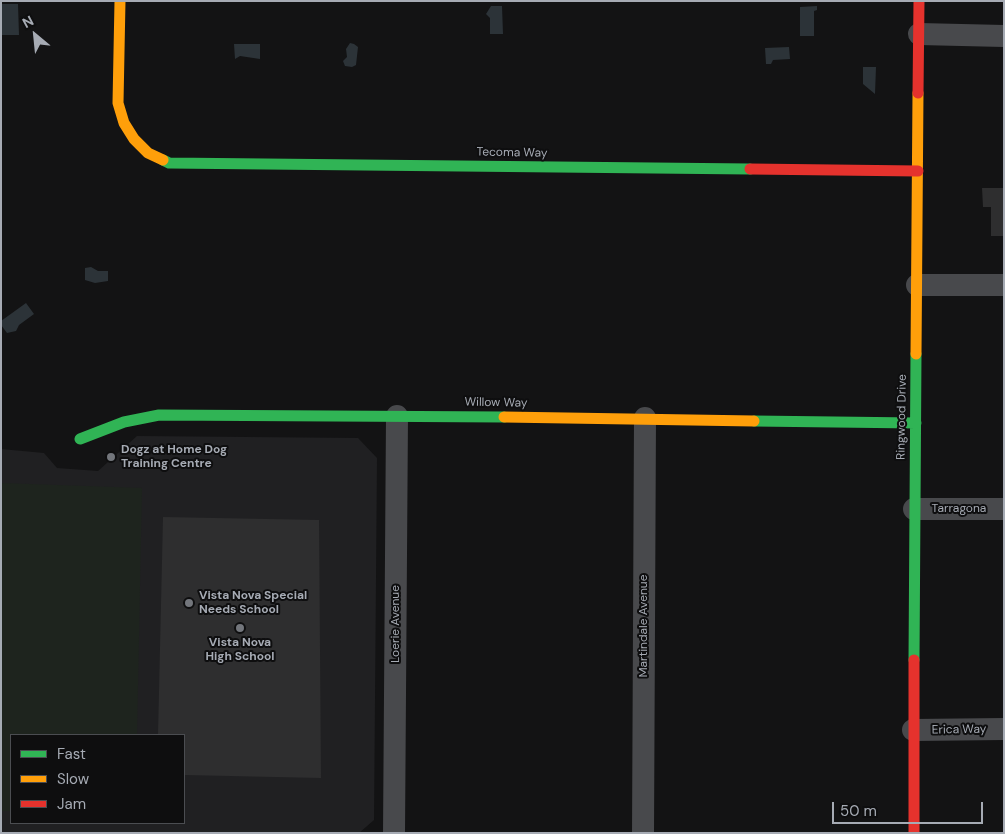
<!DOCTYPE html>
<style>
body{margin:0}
#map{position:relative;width:1005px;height:834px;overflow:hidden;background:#131314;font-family:"DM Sans",sans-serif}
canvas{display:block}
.frame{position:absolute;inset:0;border:2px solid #a6abb4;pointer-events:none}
.legend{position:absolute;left:10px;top:734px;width:175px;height:90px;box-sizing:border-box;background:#0e0e0f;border:1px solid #4b4d51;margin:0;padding:6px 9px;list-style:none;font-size:15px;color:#a6abb4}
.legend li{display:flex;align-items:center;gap:10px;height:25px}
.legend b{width:25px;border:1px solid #4b4d51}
.north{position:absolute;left:10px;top:10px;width:50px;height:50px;-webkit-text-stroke:4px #0e0e0f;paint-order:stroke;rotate:332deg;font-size:14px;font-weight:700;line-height:20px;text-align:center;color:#a6abb4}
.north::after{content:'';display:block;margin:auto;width:18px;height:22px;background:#a6abb4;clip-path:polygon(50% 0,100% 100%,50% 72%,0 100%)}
.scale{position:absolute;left:832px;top:802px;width:151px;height:22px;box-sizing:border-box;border:2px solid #a6abb4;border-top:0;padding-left:6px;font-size:15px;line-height:18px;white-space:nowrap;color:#a6abb4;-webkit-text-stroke:4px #0e0e0f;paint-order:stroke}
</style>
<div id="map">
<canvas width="1005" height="834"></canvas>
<div class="frame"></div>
<ul class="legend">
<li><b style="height:6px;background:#30b455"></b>Fast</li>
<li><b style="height:6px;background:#ff9f0a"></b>Slow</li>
<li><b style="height:6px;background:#e5322d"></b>Jam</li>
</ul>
<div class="north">N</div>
<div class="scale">50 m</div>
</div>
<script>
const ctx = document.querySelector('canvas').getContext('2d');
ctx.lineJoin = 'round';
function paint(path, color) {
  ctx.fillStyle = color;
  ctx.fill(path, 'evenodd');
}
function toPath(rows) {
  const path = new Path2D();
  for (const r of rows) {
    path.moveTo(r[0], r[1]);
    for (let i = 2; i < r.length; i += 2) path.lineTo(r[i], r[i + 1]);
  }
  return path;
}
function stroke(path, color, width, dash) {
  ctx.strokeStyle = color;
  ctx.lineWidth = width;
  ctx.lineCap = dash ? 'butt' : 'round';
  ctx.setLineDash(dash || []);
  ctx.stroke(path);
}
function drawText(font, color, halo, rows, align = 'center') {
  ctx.font = font + ' "DM Sans",sans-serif';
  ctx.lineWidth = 4;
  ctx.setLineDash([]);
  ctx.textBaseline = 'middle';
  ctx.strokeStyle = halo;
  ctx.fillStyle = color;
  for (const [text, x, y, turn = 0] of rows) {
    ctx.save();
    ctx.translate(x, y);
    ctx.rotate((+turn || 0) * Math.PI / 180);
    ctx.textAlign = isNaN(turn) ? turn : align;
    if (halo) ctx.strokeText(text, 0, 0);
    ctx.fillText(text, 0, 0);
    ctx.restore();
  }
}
const built = toPath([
 [137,436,358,438,377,458,374,820,359,833,1,833,1,449,44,453,57,468,98,471],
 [11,735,184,735,184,823,11,823]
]);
const green = toPath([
 [1,483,142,488,137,735,11,735,11,811,1,811]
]);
const water = toPath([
 [2,4,18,4,19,35,2,35],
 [491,6,502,6,503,34,490,34,490,18,486,14],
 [817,6,817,10,814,11,814,36,800,36,800,7],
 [350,43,354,44,358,47,356,65,352,67,345,66,343,61,347,57,346,49],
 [234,44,260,44,260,59,240,56,235,59],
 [789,47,790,59,773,60,771,64,766,64,765,48],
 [863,67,876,67,875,94,863,84],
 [91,267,98,271,108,271,108,281,95,283,85,280,85,268],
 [26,303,34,314,19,325,16,331,7,333,1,325,1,321]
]);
const building = toPath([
 [982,188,1004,188,1004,236,991,236,991,207,983,207],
 [163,517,319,520,321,778,184,775,184,735,158,735]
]);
const street = toPath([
 [919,34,1004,36],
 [917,285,1004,285],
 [914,509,1004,509],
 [913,730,1004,729],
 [394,833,397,416],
 [643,833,645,418]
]);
const fast = toPath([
 [163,160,169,163,750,169],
 [754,421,916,423],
 [80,439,124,422,159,415,504,417],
 [914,660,916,354]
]);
const slow = toPath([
 [120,1,118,103,124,123,134,139,148,153,163,160],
 [916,354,918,93],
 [504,417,754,421]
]);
const jam = toPath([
 [918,93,919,1],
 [750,169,918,171],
 [914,660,914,833]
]);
const markers = [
 [111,457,5,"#73767c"],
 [189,603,5,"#73767c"],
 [240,628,5,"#73767c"]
];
const streetNames = [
 ["Tecoma Way",512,153,1],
 ["Willow Way",496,403,1],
 ["Ringwood Drive",902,417,-89],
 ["Tarragona",959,509],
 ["Loerie Avenue",396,624,-90],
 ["Martindale Avenue",644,626,-90],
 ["Erica Way",959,730,-1]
];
const poiNames = [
 ["Dogz at Home Dog",121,450],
 ["Training Centre",121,464],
 ["Vista Nova Special",199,596],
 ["Needs School",199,610],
 ["Vista Nova",240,643,"center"],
 ["High School",240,657,"center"]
];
paint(built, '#202022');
paint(green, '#1e241e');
paint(water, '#2c3338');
paint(building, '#2e2e2f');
stroke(street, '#48494c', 22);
stroke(fast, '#30b455', 11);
stroke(slow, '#ff9f0a', 11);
stroke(jam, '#e5322d', 11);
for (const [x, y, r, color] of markers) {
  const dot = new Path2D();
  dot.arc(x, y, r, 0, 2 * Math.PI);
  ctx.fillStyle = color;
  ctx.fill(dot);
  stroke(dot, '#0e0e0f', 2);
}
drawText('12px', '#a6abb4', '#0e0e0f', streetNames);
drawText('bold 12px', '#a6abb4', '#0e0e0f', poiNames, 'left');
</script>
